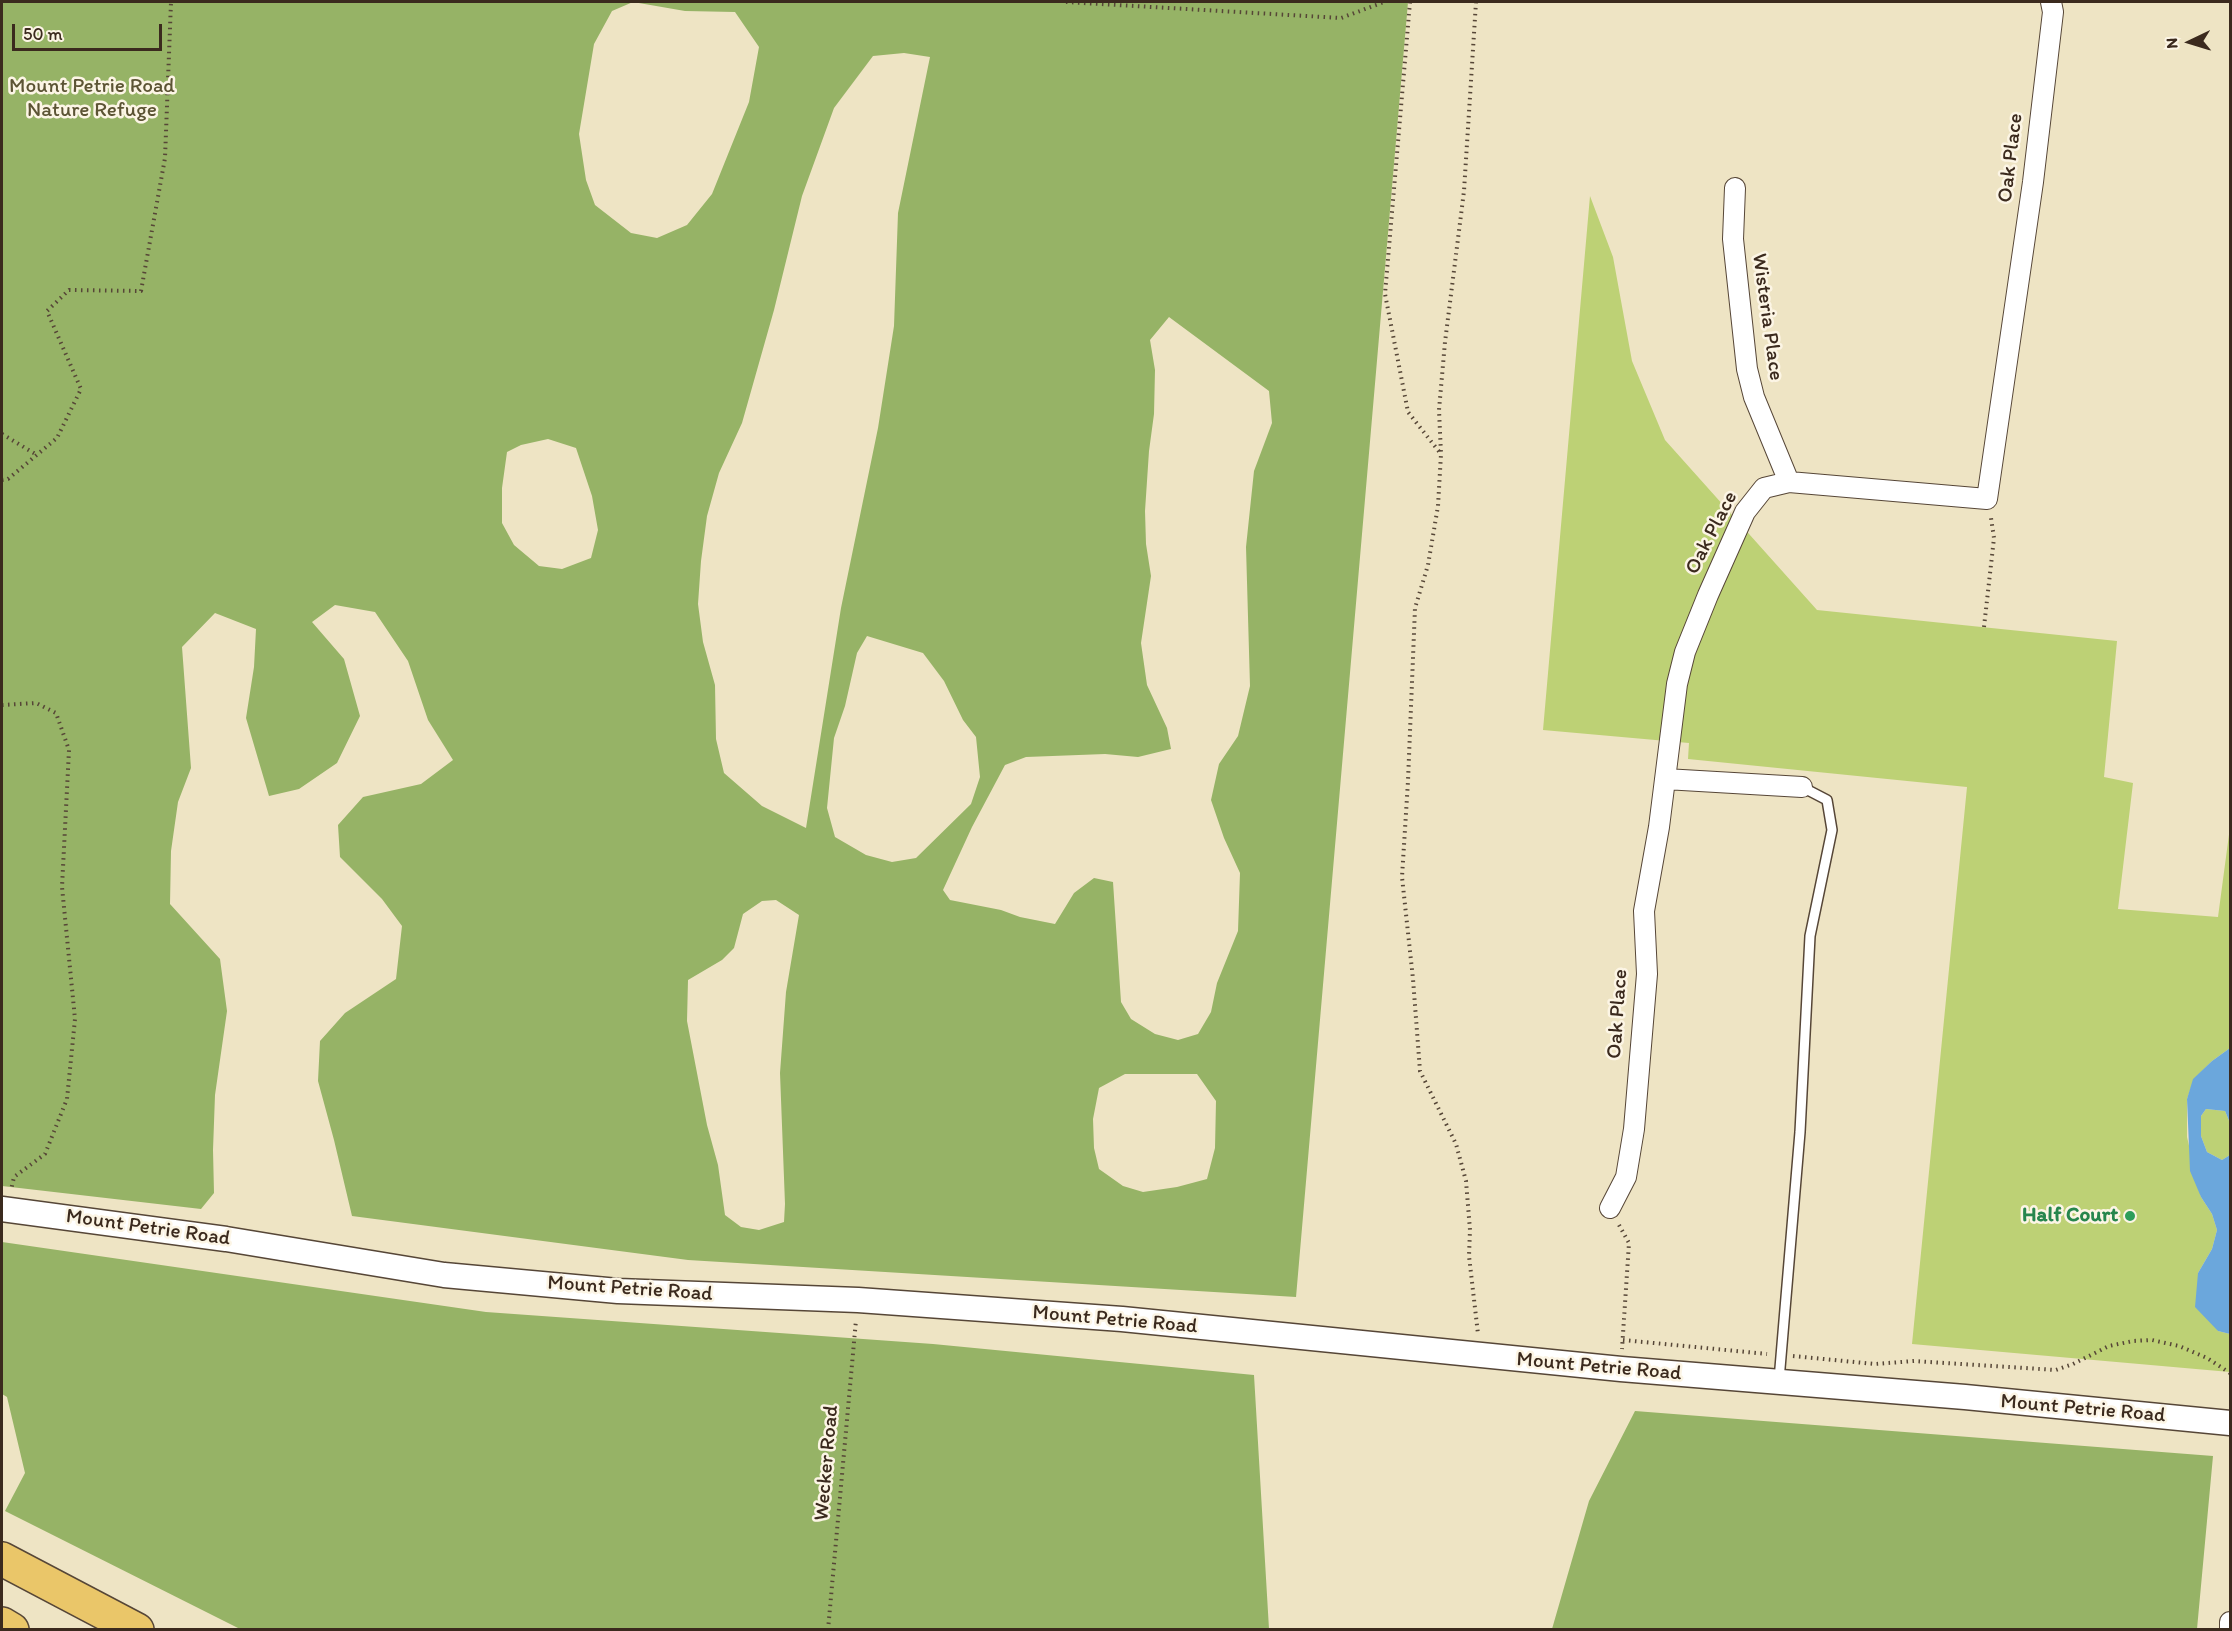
<!DOCTYPE html>
<style>
body{margin:0}
#map{position:relative;width:2232px;height:1631px;overflow:hidden;background:#eee4c4;font-family:Itim,sans-serif}
canvas{display:block}
.frame{position:absolute;inset:0;border:3px solid #3b2a1e;pointer-events:none}
.north{position:absolute;left:2160px;top:12px;width:60px;height:60px;-webkit-text-stroke:4px #fcf5e5;paint-order:stroke;rotate:266deg;font-size:16px;font-weight:700;line-height:24px;text-align:center;color:#3b2a1e}
.north::after{content:'';display:block;margin:auto;width:21px;height:27px;background:#3b2a1e;clip-path:polygon(50% 0,100% 100%,50% 72%,0 100%)}
.scale{position:absolute;left:12px;top:24px;width:150px;height:27px;box-sizing:border-box;border:3px solid #3b2a1e;border-top:0;padding-left:8px;font-size:18px;line-height:21px;white-space:nowrap;color:#3b2a1e;-webkit-text-stroke:4px #fcf5e5;paint-order:stroke}
</style>
<div id="map">
<canvas width="2232" height="1631"></canvas>
<div class="frame"></div>
<div class="north">N</div>
<div class="scale">50 m</div>
</div>
<script>
const ctx = document.querySelector('canvas').getContext('2d');
ctx.lineJoin = 'round';
function paint(path, color) {
  ctx.fillStyle = color;
  ctx.fill(path, 'evenodd');
}
function toPath(rows) {
  const path = new Path2D();
  for (const r of rows) {
    path.moveTo(r[0], r[1]);
    for (let i = 2; i < r.length; i += 2) path.lineTo(r[i], r[i + 1]);
  }
  return path;
}
function stroke(path, color, width, dash) {
  ctx.strokeStyle = color;
  ctx.lineWidth = width;
  ctx.lineCap = dash ? 'butt' : 'round';
  ctx.setLineDash(dash || []);
  ctx.stroke(path);
}
function drawText(font, color, halo, rows, align = 'center') {
  ctx.font = font + ' Itim,sans-serif';
  ctx.lineWidth = 5;
  ctx.setLineDash([]);
  ctx.textBaseline = 'middle';
  ctx.strokeStyle = halo;
  ctx.fillStyle = color;
  for (const [text, x, y, turn = 0] of rows) {
    ctx.save();
    ctx.translate(x, y);
    ctx.rotate((+turn || 0) * Math.PI / 180);
    ctx.textAlign = isNaN(turn) ? turn : align;
    if (halo) ctx.strokeText(text, 0, 0);
    ctx.fillText(text, 0, 0);
    ctx.restore();
  }
}
const green = toPath([
 [1590,196,1613,257,1632,361,1665,440,1817,610,2117,641,2104,777,2133,783,2118,909,2218,917,2230,827,2230,1048,2212,1061,2194,1079,2187,1099,2187,1137,2201,1197,2212,1214,2217,1230,2212,1249,2198,1273,2218,1331,2230,1334,2230,1372,1912,1344,1967,787,1688,759,1689,743,1543,730],
 [2206,1109,2225,1111,2230,1123,2230,1155,2222,1160,2207,1152,2201,1136,2201,1116]
]);
const forest = toPath([
 [2,2,1408,2,1296,1297,688,1260,352,1216,334,1140,318,1081,320,1041,345,1013,396,979,402,926,382,899,340,857,338,825,363,797,421,784,453,760,428,720,408,661,375,612,335,605,312,622,344,659,360,716,337,763,299,789,269,796,246,718,254,667,256,629,215,613,182,647,191,768,178,802,171,851,170,904,220,959,227,1011,215,1095,213,1150,214,1193,201,1209,2,1186],
 [633,2,685,11,735,12,759,47,749,102,712,194,687,225,657,238,631,233,595,205,586,180,579,134,594,44,612,11],
 [904,53,930,57,898,213,894,326,878,428,841,608,806,828,762,806,724,773,716,739,715,685,703,642,698,604,701,561,707,516,719,473,742,423,774,310,802,196,834,108,873,56],
 [1169,317,1269,391,1272,423,1254,471,1246,547,1250,686,1238,736,1219,764,1211,800,1224,838,1240,873,1238,931,1217,983,1211,1012,1198,1034,1178,1040,1155,1034,1131,1019,1121,1002,1113,882,1094,878,1074,893,1055,924,1020,917,1001,910,950,900,943,890,972,827,1005,765,1026,757,1105,754,1138,757,1171,749,1167,728,1147,685,1141,643,1151,576,1146,544,1145,511,1149,451,1154,414,1155,370,1150,340],
 [548,439,576,448,592,496,598,530,591,558,562,569,539,566,514,545,502,523,502,488,507,452,521,445],
 [867,636,923,653,944,681,963,720,976,737,980,777,971,804,916,858,892,862,866,855,835,837,827,808,834,738,845,706,857,653],
 [776,900,799,915,786,992,780,1073,785,1204,784,1222,759,1230,741,1227,725,1215,718,1165,707,1125,687,1021,688,980,722,960,734,948,743,914,762,901],
 [1125,1074,1197,1074,1216,1101,1215,1148,1207,1179,1177,1187,1143,1192,1123,1186,1099,1169,1094,1148,1093,1119,1099,1088],
 [2,1242,486,1312,933,1344,1254,1375,1269,1629,240,1629,5,1511,25,1473,7,1397,2,1394],
 [1635,1411,2213,1456,2197,1629,1552,1629,1589,1501]
]);
const water = toPath([
 [2230,1048,2230,1123,2225,1111,2206,1109,2201,1116,2201,1136,2207,1152,2222,1160,2230,1155,2230,1334,2218,1331,2195,1307,2198,1273,2212,1249,2217,1230,2212,1214,2201,1197,2190,1171,2187,1099,2193,1079,2212,1061]
]);
const path = toPath([
 [1066,2,1341,18,1384,2],
 [1410,2,1385,294,1408,412,1441,454],
 [1476,2,1464,191,1445,342,1439,410,1441,454,1438,506,1428,565,1415,608,1408,781,1402,877,1413,979,1420,1071,1456,1144,1466,1181,1470,1230,1469,1256,1478,1334],
 [2,434,37,455],
 [2,480,8,479,57,438,81,389,47,311,69,290,141,291,165,158,171,2],
 [1984,627,1994,538,1991,518],
 [2,705,36,703,56,713,69,750,62,887,75,1019,67,1099,45,1154,14,1177,11,1190],
 [1619,1225,1629,1243,1622,1349],
 [1623,1340,1767,1354],
 [1793,1356,1875,1364,1914,1361,2056,1370,2073,1364,2109,1346,2133,1341,2152,1340,2179,1346,2207,1358,2230,1373],
 [828,1630,856,1320]
]);
const service = toPath([
 [1779,1380,1800,1132,1810,936,1832,830,1827,800,1802,787]
]);
const minor = toPath([
 [1735,188,1733,239,1747,369,1754,397,1789,482],
 [1665,779,1802,787],
 [1610,1208,1626,1177,1634,1129,1647,974,1644,911,1659,827,1677,684,1685,652,1708,595,1745,512,1764,488,1789,482,1987,499,2033,182,2053,12,2051,2],
 [2230,1630,2230,1622]
]);
const tertiary = toPath([
 [2,1209,226,1239,444,1275,618,1291,858,1300,1122,1319,1621,1369,1965,1397,2230,1423]
]);
const motorway = toPath([
 [2,1559,137,1630],
 [2,1624,12,1630]
]);
const markers = [
 [2130,1216,6,"#2e9e5b"]
];
const parkNames = [
 ["Mount Petrie Road",92,87],
 ["Nature Refuge",92,111]
];
const streetNames = [
 ["Oak Place",2011,158,-83],
 ["Wisteria Place",1767,317,82],
 ["Oak Place",1712,533,-63],
 ["Oak Place",1618,1014,-86],
 ["Mount Petrie Road",148,1228,8],
 ["Mount Petrie Road",630,1289,4],
 ["Mount Petrie Road",1115,1320,5],
 ["Mount Petrie Road",1599,1367,5],
 ["Mount Petrie Road",2083,1409,5],
 ["Wecker Road",827,1463,-85]
];
const leisureNames = [
 ["Half Court",2118,1216]
];
paint(green, '#bdd175');
paint(forest, '#96b366');
paint(water, '#6ba7dc');
stroke(service, '#564637', 12);
stroke(minor, '#564637', 22);
stroke(tertiary, '#564637', 27);
stroke(motorway, '#564637', 36);
stroke(path, '#564637', 4, [1.5, 4.5]);
stroke(service, '#fff', 9);
stroke(minor, '#fff', 20);
stroke(tertiary, '#fff', 24);
stroke(motorway, '#eac669', 33);
for (const [x, y, r, color] of markers) {
  const dot = new Path2D();
  dot.arc(x, y, r, 0, 2 * Math.PI);
  ctx.fillStyle = color;
  ctx.fill(dot);
  stroke(dot, '#fcf5e5', 2);
}
drawText('21px', '#5c5434', '#fcf5e5', parkNames);
drawText('21px', '#3b2a1e', '#fcf5e5', streetNames);
drawText('bold 21px', '#27864d', '#fcf5e5', leisureNames, 'right');
</script>
